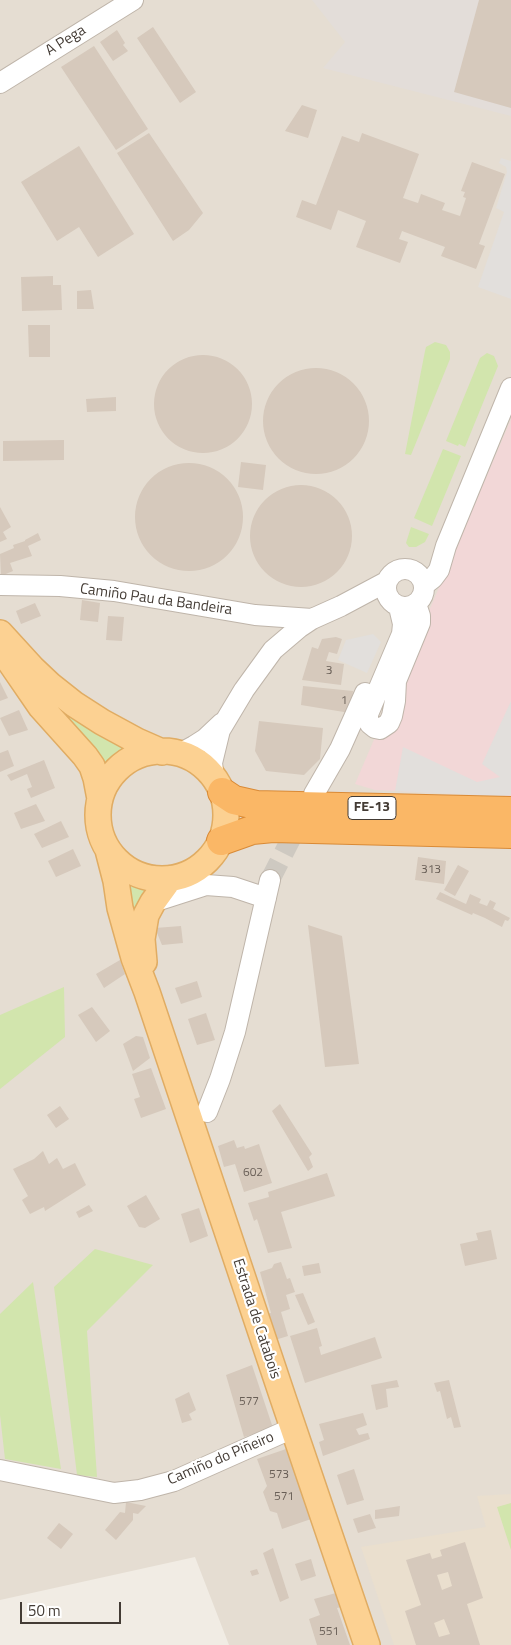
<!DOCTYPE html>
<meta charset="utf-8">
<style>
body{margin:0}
#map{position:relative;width:511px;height:1645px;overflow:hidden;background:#f1ece4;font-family:"Titillium Web",sans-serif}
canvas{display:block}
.scale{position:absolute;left:20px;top:1602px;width:101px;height:22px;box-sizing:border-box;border:2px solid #433b34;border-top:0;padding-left:6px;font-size:15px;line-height:18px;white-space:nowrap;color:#433b34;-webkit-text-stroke:4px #fff;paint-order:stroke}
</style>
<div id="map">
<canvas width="511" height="1645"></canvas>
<div class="scale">50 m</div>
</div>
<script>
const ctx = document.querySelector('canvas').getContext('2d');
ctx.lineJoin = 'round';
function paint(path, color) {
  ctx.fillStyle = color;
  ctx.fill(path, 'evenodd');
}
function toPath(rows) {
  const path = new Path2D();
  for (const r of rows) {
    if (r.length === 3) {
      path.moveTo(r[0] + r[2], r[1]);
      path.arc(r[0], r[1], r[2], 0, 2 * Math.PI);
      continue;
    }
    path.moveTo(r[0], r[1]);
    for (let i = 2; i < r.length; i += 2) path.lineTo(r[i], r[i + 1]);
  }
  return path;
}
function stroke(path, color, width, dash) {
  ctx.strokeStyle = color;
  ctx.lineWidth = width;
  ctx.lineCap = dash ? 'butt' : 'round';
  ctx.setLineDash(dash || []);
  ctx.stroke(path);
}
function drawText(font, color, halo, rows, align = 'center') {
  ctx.font = font + ' "Titillium Web",sans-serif';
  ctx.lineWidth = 4.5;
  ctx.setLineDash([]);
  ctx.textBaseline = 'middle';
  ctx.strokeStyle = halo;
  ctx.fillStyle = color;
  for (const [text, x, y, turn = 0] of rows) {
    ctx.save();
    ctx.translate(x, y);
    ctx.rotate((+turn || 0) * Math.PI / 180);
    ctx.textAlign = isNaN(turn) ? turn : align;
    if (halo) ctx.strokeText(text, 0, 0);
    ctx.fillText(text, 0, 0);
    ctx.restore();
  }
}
const residential = toPath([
 [0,0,511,0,511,1645,229,1645,195,1557,0,1600]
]);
const industrial = toPath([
 [312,0,511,0,511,116,323,68,345,42]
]);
const education = toPath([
 [511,1494,511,1645,394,1645,361,1547,486,1527,477,1496]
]);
const medical = toPath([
 [511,419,511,796,375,790,355,784]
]);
const green = toPath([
 [435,342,446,345,450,352,450,359,411,455,405,454,425,351,426,347],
 [487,353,494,356,498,366,465,447,459,444,458,446,446,441,480,358],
 [443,449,461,456,432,526,414,518],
 [411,527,429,534,425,542,416,547,409,547,406,543],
 [11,652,130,747,119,753,102,767],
 [129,886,151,891,136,930],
 [64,987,65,1037,0,1089,0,1015],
 [95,1249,153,1265,87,1331,97,1477,77,1475,54,1287],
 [33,1282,61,1469,5,1459,0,1415,0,1314],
 [511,1503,511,1550,497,1507]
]);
const parking = toPath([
 [501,158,511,161,511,299,478,287,504,212,496,208,507,172,506,167,499,163],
 [373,634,381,642,367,673,338,660,346,640],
 [511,701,511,795,500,796,395,791,403,747,477,782,500,777,482,764]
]);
const building = toPath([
 [479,0,511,0,511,108,454,92],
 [153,27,196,92,180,103,137,38],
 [117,30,125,43,123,45,128,51,113,61,100,42],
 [94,46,148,129,116,150,61,67],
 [302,105,317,110,308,138,285,131],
 [149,133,203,213,189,230,173,241,117,153],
 [362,133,419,154,403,198,418,203,421,194,445,203,442,210,460,216,466,198,463,197,465,192,461,191,472,162,505,174,479,244,485,246,476,269,441,256,445,247,402,231,399,239,408,242,400,263,356,247,366,221,338,210,331,230,296,217,302,200,316,205,342,136,359,142],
 [79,146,134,234,98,257,79,227,57,241,21,182],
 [53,276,53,285,61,285,62,310,22,311,21,277],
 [91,290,94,309,77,309,77,291],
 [28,325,50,325,50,357,29,357],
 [203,404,49],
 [316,421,53],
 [116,397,116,411,87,412,86,399],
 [64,440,64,460,3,461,3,441],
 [241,462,266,465,263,490,238,487],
 [189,517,54],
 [301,536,51],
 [0,507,11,527,3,532,7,539,0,542],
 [38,533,41,540,28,546,32,556,10,563,13,571,1,576,0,554,14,548,13,545,25,541,25,540],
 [82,600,100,603,98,622,80,620],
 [35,603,41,616,21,624,16,611],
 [108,616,124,617,122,641,106,640],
 [336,637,342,639,337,654,329,652,326,661,344,664,341,685,302,680,312,647,318,649,322,639],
 [0,682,8,698,0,701],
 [303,686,353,691,350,713,301,705],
 [19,710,28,730,9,736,0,718],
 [259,721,323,728,320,759,304,775,266,771,255,751],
 [8,750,14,766,0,772,0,753],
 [44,760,55,788,31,798,27,789,32,787,27,774,11,781,7,775],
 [36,804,45,821,21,829,14,813],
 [61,821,69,837,42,848,34,834],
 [73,849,81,866,56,877,48,861],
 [418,857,446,861,444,884,415,880],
 [458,865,469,871,455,896,444,890],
 [440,892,466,904,470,894,481,899,479,903,487,906,490,900,496,903,493,909,510,918,508,921,505,920,502,927,485,918,473,913,472,915,436,899],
 [308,925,342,936,359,1064,325,1067],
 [181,926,183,943,162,945,155,928],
 [120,960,125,974,104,988,96,974],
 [197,981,202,997,181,1004,175,988],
 [92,1007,110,1031,96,1042,78,1015],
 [206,1013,215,1040,197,1045,188,1019],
 [136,1036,143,1037,150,1058,133,1071,123,1044],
 [151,1068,166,1109,141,1118,134,1099,140,1097,132,1074],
 [280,1104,312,1154,309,1157,313,1167,308,1171,272,1111],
 [60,1106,69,1119,56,1128,47,1115],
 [234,1140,237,1148,244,1146,245,1149,259,1144,272,1183,244,1192,235,1164,224,1167,218,1146],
 [43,1151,49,1164,57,1158,63,1169,75,1163,86,1185,45,1211,44,1207,30,1214,22,1200,28,1196,13,1169,34,1159],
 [327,1173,335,1196,281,1212,292,1248,268,1253,257,1219,254,1221,248,1203,269,1197,268,1192],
 [146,1195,160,1219,145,1228,139,1227,127,1206],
 [89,1205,93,1211,79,1218,76,1212],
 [199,1208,208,1236,190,1243,181,1214],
 [491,1230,497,1259,465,1266,460,1244,478,1240,476,1233],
 [281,1262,287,1279,290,1278,295,1292,286,1295,290,1309,281,1312,288,1336,275,1340,267,1314,271,1313,260,1272,272,1268,274,1264],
 [319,1263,321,1273,304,1276,302,1266],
 [303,1293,315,1322,308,1325,295,1295],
 [317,1328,322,1346,319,1347,321,1355,375,1337,382,1358,305,1383,290,1336],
 [252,1365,273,1428,244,1437,226,1375],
 [397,1380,399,1387,386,1389,388,1407,376,1410,371,1385],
 [449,1380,461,1427,454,1428,451,1417,447,1419,440,1391,437,1392,434,1383],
 [189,1392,196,1410,189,1414,192,1420,182,1423,175,1399],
 [363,1413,367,1425,356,1429,359,1435,368,1433,370,1439,323,1456,319,1442,324,1440,319,1424],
 [286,1449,305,1503,309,1501,314,1518,282,1529,277,1513,270,1511,263,1492,267,1486,257,1459],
 [354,1469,364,1500,347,1505,337,1475],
 [126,1502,146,1506,138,1514,133,1513,133,1520,116,1540,105,1530,120,1512,125,1513],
 [400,1506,399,1516,375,1519,375,1510],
 [370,1514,376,1528,358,1533,353,1519],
 [59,1523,73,1534,61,1549,47,1538],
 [465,1542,483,1598,467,1604,480,1645,416,1645,405,1611,421,1605,406,1560,430,1553,432,1559,442,1556,440,1550],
 [448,1572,452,1586,442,1590,437,1575],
 [444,1619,450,1634,439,1637,434,1623],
 [273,1548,289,1598,280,1602,263,1553],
 [311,1559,316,1576,301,1581,295,1564],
 [257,1569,259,1574,252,1576,250,1571],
 [336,1593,341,1607,337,1608,350,1645,317,1645,309,1619,320,1615,314,1599]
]);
const minorTunnel = toPath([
 [270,880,301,819]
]);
const minor = toPath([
 [0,83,133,0],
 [405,588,19],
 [0,585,60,586,114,591,255,615,312,619],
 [424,585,433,578,439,570,446,546,511,388],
 [399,607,403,624,402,634,368,714,368,719,370,724,375,728,380,729,389,723,392,716,395,701,396,681,420,623,420,616,416,604],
 [181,753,194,746,205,739,222,723],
 [214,778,212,763,220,730,244,690,273,650,300,627,312,619,341,606,386,582],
 [314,794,340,749,365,693],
 [153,902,206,885,233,887,266,898],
 [207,1112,220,1079,235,1032,270,880],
 [0,1470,114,1493,140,1490,174,1481,293,1428]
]);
const major = toPath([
 [0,633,32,668,50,685,74,704,102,722,137,741,162,752],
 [8,659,41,707,85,756,92,766,96,778,100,799],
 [162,815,64],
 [108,850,116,881,120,908,134,958,147,992,283,1398,367,1645],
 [144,962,142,939,146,915,153,902,169,880]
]);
const highway = toPath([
 [222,792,234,800,256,805,511,811],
 [221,841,252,830,273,828,511,834]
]);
const numberNames = [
 ["3",329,671],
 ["1",344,701],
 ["313",431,870],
 ["602",253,1173],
 ["577",249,1402],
 ["573",279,1475],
 ["571",284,1497],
 ["551",329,1632]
];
const shields = [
 [372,808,48]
];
const shieldNames = [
 ["FE-13",372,808]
];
const streetNames = [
 ["A Pega",66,41,-32],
 ["Camiño Pau da Bandeira",156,600,8],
 ["Estrada de Catabois",256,1319,72],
 ["Camiño do Piñeiro",221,1459,-23]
];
paint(residential, '#e5ddd2');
paint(industrial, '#e3ddd9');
paint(education, '#eadfce');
paint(medical, '#f2d7d7');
paint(green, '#d2e5ad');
paint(parking, '#e2dfdc');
paint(building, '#d6c9bc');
stroke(minorTunnel, '#cec9c1', 20, [20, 10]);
stroke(minor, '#bfb5aa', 22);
stroke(major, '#e0ac63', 28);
stroke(highway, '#d98a36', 30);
stroke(minor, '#fff', 20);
stroke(major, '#fcd192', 25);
stroke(highway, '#fab766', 28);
drawText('12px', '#685e56', null, numberNames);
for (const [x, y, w] of shields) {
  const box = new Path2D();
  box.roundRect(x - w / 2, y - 11.5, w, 23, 4);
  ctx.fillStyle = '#fff';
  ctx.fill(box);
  stroke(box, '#433b34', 1);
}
drawText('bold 14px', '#433b34', null, shieldNames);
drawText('15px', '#433b34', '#fff', streetNames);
</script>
